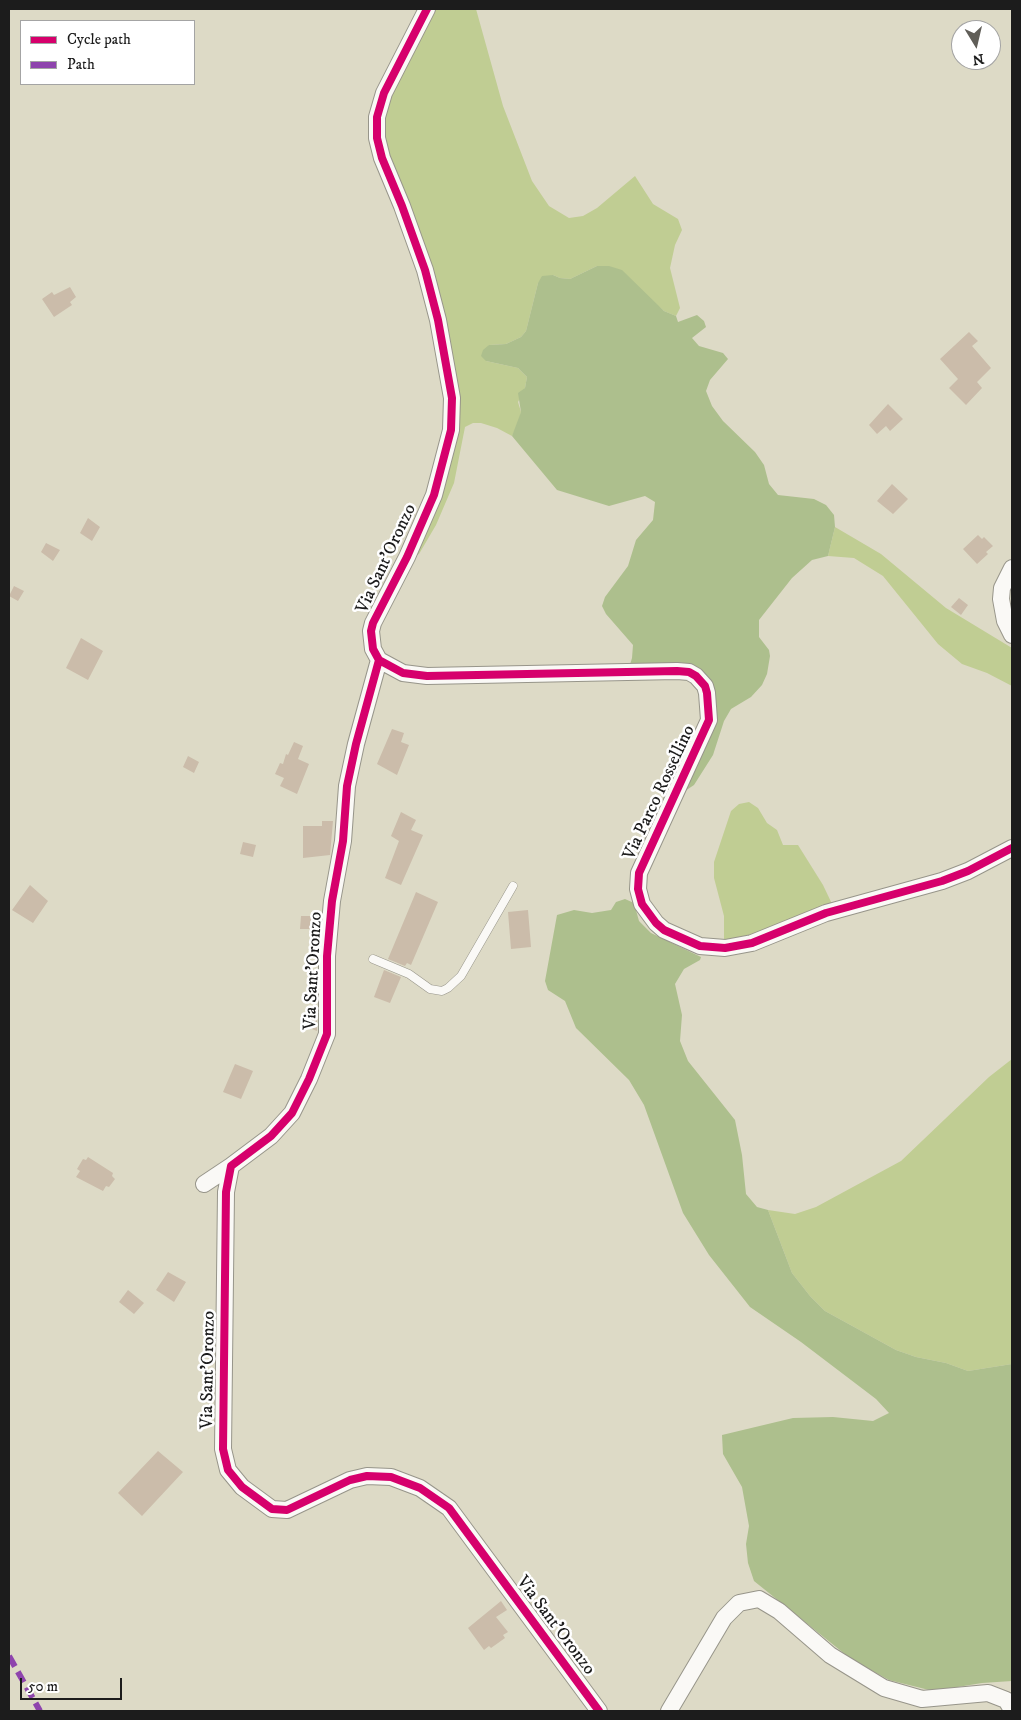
<!DOCTYPE html>
<style>
body{margin:0}
#map{position:relative;width:1021px;height:1720px;overflow:hidden;background:#dddac6;font-family:"IM FELL DW Pica",serif}
canvas{display:block}
.frame{position:absolute;inset:0;border:10px solid #1c1c1c;pointer-events:none}
.legend{position:absolute;left:20px;top:20px;width:175px;height:65px;box-sizing:border-box;background:#fff;border:1px solid #a4a4a4;margin:0;padding:6px 9px;list-style:none;font-size:15px;color:#1c1c1c}
.legend li{display:flex;align-items:center;gap:10px;height:25px}
.legend b{width:25px;border:1px solid #a4a4a4}
.north{position:absolute;left:951px;top:20px;width:50px;height:50px;box-sizing:border-box;background:#fff;border:1px solid #a4a4a4;border-radius:50%;rotate:171deg;font-size:14px;font-weight:700;line-height:20px;text-align:center;color:#1c1c1c}
.north::after{content:'';display:block;margin:auto;width:18px;height:22px;background:#605e58;clip-path:polygon(50% 0,100% 100%,50% 72%,0 100%)}
.scale{position:absolute;left:20px;top:1678px;width:102px;height:22px;box-sizing:border-box;border:2px solid #1c1c1c;border-top:0;padding-left:6px;font-size:15px;line-height:18px;white-space:nowrap;color:#1c1c1c;-webkit-text-stroke:4px #fff;paint-order:stroke}
</style>
<div id="map">
<canvas width="1021" height="1720"></canvas>
<div class="frame"></div>
<ul class="legend">
<li><b style="height:6px;background:#d6006c"></b>Cycle path</li>
<li><b style="height:6px;background:#8e44ad"></b>Path</li>
</ul>
<div class="north">N</div>
<div class="scale">50 m</div>
</div>
<script>
const ctx = document.querySelector('canvas').getContext('2d');
ctx.lineJoin = 'round';
function paint(path, color) {
  ctx.fillStyle = color;
  ctx.fill(path, 'evenodd');
}
function toPath(rows) {
  const path = new Path2D();
  for (const r of rows) {
    path.moveTo(r[0], r[1]);
    for (let i = 2; i < r.length; i += 2) path.lineTo(r[i], r[i + 1]);
  }
  return path;
}
function stroke(path, color, width, dash) {
  ctx.strokeStyle = color;
  ctx.lineWidth = width;
  ctx.lineCap = dash ? 'butt' : 'round';
  ctx.setLineDash(dash || []);
  ctx.stroke(path);
}
function drawText(font, color, halo, rows, align = 'center') {
  ctx.font = font + ' "IM FELL DW Pica",serif';
  ctx.lineWidth = 5;
  ctx.setLineDash([]);
  ctx.textBaseline = 'middle';
  ctx.strokeStyle = halo;
  ctx.fillStyle = color;
  for (const [text, x, y, turn = 0] of rows) {
    ctx.save();
    ctx.translate(x, y);
    ctx.rotate((+turn || 0) * Math.PI / 180);
    ctx.textAlign = isNaN(turn) ? turn : align;
    if (halo) ctx.strokeText(text, 0, 0);
    ctx.fillText(text, 0, 0);
    ctx.restore();
  }
}
const green = toPath([
 [432,9,476,9,503,106,532,181,549,206,569,218,583,216,597,208,635,176,653,204,678,219,682,230,675,245,670,268,680,308,676,316,664,311,651,300,597,266,570,279,560,278,553,275,538,283,526,331,521,337,506,344,489,345,486,361,518,368,527,377,525,388,518,402,521,412,519,423,512,436,497,428,481,423,473,423,465,427,454,483,436,525,419,554,411,558,456,415,386,156,381,117],
 [835,527,881,554,946,608,1012,648,1012,686,987,673,962,664,938,644,883,576,854,558,828,556],
 [749,802,758,808,767,823,777,830,783,845,798,845,823,885,833,906,773,931,724,943,724,916,714,878,714,862,731,811,739,804],
 [1012,1059,1012,1364,968,1371,946,1363,916,1357,896,1350,825,1311,810,1296,792,1273,768,1210,795,1214,816,1207,901,1161,989,1077]
]);
const forest = toPath([
 [597,266,609,266,622,270,664,311,676,316,678,322,697,315,704,321,706,327,692,338,699,346,723,353,728,359,710,380,706,391,712,406,723,421,755,452,764,465,769,484,778,495,814,499,826,505,834,515,835,527,828,556,812,560,792,578,759,620,759,637,769,650,770,656,767,674,762,685,751,697,731,709,724,721,713,755,694,785,682,793,710,731,704,678,629,668,632,658,633,645,606,614,602,606,605,597,628,566,636,540,653,520,655,502,645,496,609,506,557,490,512,436,521,412,518,393,525,388,527,377,518,368,486,361,481,356,483,350,489,345,506,344,521,337,526,331,538,283,542,276,553,275,560,278,570,279],
 [625,899,634,903,639,921,651,933,701,957,700,960,684,969,675,984,682,1015,680,1041,688,1061,735,1120,742,1155,746,1194,757,1207,768,1210,792,1273,810,1296,825,1311,896,1350,916,1357,946,1363,968,1371,1012,1364,1012,1681,982,1683,933,1691,889,1680,851,1659,754,1581,748,1563,746,1544,749,1526,742,1487,723,1454,722,1435,793,1418,833,1417,873,1421,889,1413,876,1399,801,1342,750,1307,709,1255,683,1213,644,1105,629,1080,576,1028,565,1001,548,990,545,981,557,915,574,910,592,913,611,910,616,902]
]);
const building = toPath([
 [70,287,76,297,70,302,72,305,54,317,42,299,52,292,54,295],
 [969,332,978,341,972,346,991,368,977,382,982,388,966,405,949,388,958,379,940,359],
 [888,404,903,419,890,431,886,426,877,434,869,425],
 [892,484,908,499,893,514,877,501],
 [88,518,100,527,92,541,80,533],
 [978,535,982,539,984,537,993,546,986,552,988,554,977,564,963,549],
 [46,543,60,550,53,561,41,552],
 [14,586,24,591,18,601,9,596],
 [959,598,968,605,961,615,951,607],
 [81,638,103,651,88,680,66,668],
 [392,729,404,733,401,742,409,745,397,775,377,764],
 [294,742,303,746,298,759,309,764,297,794,280,786,284,778,275,774,280,763,283,764,286,754,288,755],
 [188,756,199,762,194,773,183,767],
 [401,812,416,820,411,830,423,835,401,885,385,878,399,841,391,836],
 [322,821,333,821,330,855,303,858,303,826,322,826],
 [243,842,256,845,253,857,240,854],
 [30,885,48,901,33,923,12,910],
 [416,892,438,902,411,965,407,963,405,966,388,959],
 [528,910,531,947,511,949,508,912],
 [301,916,314,916,313,929,300,929],
 [384,970,401,977,390,1003,374,997],
 [309,1014,317,1017,317,1031,304,1026],
 [235,1064,253,1071,241,1099,223,1092],
 [88,1157,113,1173,112,1176,115,1179,109,1187,106,1186,103,1191,76,1177,80,1171,77,1169,83,1159,86,1160],
 [168,1272,186,1282,174,1302,156,1290],
 [128,1290,144,1303,134,1314,119,1302],
 [158,1451,183,1472,142,1516,118,1493],
 [501,1601,507,1610,496,1617,508,1632,503,1635,505,1638,491,1648,489,1646,484,1650,468,1628]
]);
const service = toPath([
 [373,959,409,974,430,989,442,991,448,988,461,976,513,886]
]);
const minor = toPath([
 [427,9,384,93,377,117,377,138,382,158,402,206,425,270,438,320,452,398,451,430,434,495,407,557,373,623,371,631,373,649,379,660,356,744,347,786,343,841,332,901,327,956,327,1034,309,1079,292,1113,271,1136,231,1166,226,1192,223,1449,228,1470,242,1487,272,1509,287,1510,350,1480,367,1476,391,1477,420,1488,449,1508,599,1711],
 [1012,568,1002,588,1001,599,1005,621,1012,635],
 [379,660,403,673,427,676,677,671,689,672,696,676,705,686,707,693,709,720,639,873,638,889,642,904,656,923,664,930,700,946,725,948,752,943,826,913,942,881,968,871,1012,848],
 [204,1184,231,1166],
 [669,1711,724,1618,739,1603,759,1599,779,1611,830,1655,884,1688,922,1699,988,1693,1006,1700,1012,1710]
]);
const quiet = toPath([
 [9,1656,40,1711]
]);
const cycleway = toPath([
 [427,9,384,93,377,117,377,138,382,158,402,206,425,270,438,320,452,398,451,430,434,495,407,557,373,623,371,631,373,649,379,660,356,744,347,786,343,841,332,901,327,956,327,1034,309,1079,292,1113,271,1136,231,1166,226,1192,223,1449,228,1470,242,1487,272,1509,287,1510,350,1480,367,1476,391,1477,420,1488,449,1508,599,1711],
 [379,660,403,673,427,676,677,671,689,672,696,676,705,686,707,693,709,720,639,873,638,889,642,904,656,923,664,930,700,946,725,948,752,943,826,913,942,881,968,871,1012,848]
]);
const streetNames = [
 ["Via Sant'Oronzo",387,559,-65],
 ["Via Parco Rossellino",660,793,-65],
 ["Via Sant'Oronzo",314,971,-87],
 ["Via Sant'Oronzo",209,1370,-89],
 ["Via Sant'Oronzo",555,1626,53]
];
paint(green, '#c0cd93');
paint(forest, '#adbf8d');
paint(building, '#cbbcaa');
stroke(service, '#97958a', 9);
stroke(minor, '#97958a', 18);
stroke(service, '#faf9f6', 8);
stroke(minor, '#faf9f6', 16);
stroke(quiet, '#8e44ad', 6, [12, 6]);
stroke(cycleway, '#d6006c', 8);
drawText('18px', '#1c1c1c', '#fff', streetNames);
</script>
